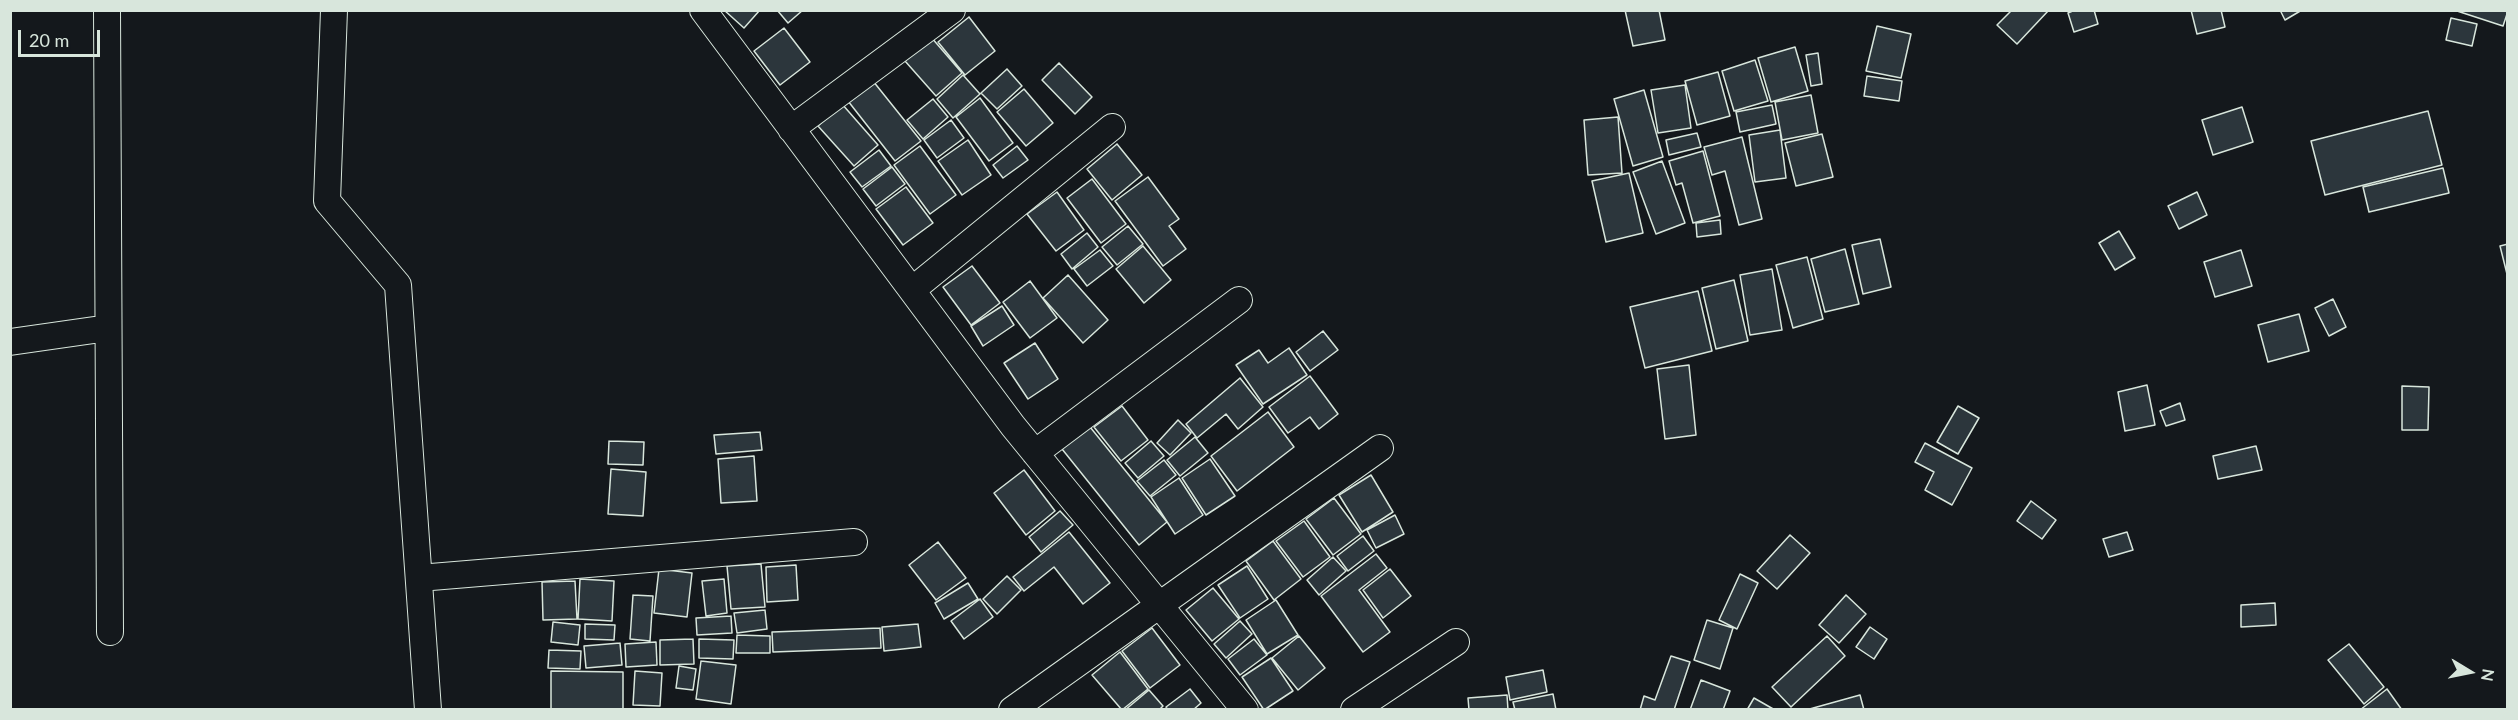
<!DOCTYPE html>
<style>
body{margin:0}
#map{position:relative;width:2518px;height:720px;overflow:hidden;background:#14181c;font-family:Lato,sans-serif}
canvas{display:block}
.frame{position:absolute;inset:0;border:12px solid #d8e6dc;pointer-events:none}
.north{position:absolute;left:2440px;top:642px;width:60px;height:60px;-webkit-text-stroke:4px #14181c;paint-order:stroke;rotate:100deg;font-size:16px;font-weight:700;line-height:24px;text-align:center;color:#d8e6dc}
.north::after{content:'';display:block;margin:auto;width:21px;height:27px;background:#d8e6dc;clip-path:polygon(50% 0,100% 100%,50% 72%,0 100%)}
.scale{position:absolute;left:18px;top:30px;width:82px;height:27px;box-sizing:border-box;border:3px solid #d8e6dc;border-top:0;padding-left:8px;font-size:18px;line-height:21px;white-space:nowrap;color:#d8e6dc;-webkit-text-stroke:4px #14181c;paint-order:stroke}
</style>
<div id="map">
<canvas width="2518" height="720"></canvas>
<div class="frame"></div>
<div class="north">N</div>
<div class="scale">20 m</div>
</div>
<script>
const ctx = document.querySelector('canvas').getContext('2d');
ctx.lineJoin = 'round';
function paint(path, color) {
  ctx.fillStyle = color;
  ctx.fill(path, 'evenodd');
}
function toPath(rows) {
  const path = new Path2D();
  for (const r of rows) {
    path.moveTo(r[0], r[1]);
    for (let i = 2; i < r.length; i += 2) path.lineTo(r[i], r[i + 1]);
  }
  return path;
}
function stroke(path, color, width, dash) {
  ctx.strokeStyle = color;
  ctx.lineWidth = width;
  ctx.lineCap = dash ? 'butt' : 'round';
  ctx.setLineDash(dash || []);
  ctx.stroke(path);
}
const building = toPath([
 [724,10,760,10,744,28,724,10],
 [777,10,803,10,788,23,777,10],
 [1625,10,1659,10,1665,40,1633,46,1625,10],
 [2012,10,2049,10,2017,44,1997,25,2012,10],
 [2075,10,2094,10,2098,24,2074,32,2068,13,2075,10],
 [2191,10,2221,10,2225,27,2197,34,2191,10],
 [2280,10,2302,10,2285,20,2280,10],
 [2454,10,2508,10,2508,11,2503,26,2454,10],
 [969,17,995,51,965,75,938,42,969,17],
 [2451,18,2477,24,2472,46,2446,40,2451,18],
 [1877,26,1911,34,1901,78,1866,71,1877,26],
 [784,28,810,62,780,85,754,51,784,28],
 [931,37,962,73,936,96,905,61,931,37],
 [1795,47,1808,91,1771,102,1758,58,1795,47],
 [1818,53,1822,84,1811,86,1806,55,1818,53],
 [1755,60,1768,101,1734,111,1722,71,1755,60],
 [1059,63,1092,97,1075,114,1042,80,1059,63],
 [1007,69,1022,86,997,109,981,93,1007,69],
 [1718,72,1730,116,1697,125,1685,81,1718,72],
 [963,75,980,94,953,118,937,99,963,75],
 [1867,76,1902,81,1899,101,1864,96,1867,76],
 [873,81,921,141,895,161,848,101,873,81],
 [1685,85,1691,128,1658,133,1651,90,1685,85],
 [1024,89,1053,123,1026,146,997,112,1024,89],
 [1644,90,1663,157,1633,166,1614,99,1644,90],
 [1811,95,1818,133,1782,140,1775,102,1811,95],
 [980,98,1013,143,989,161,956,117,980,98],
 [933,99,948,117,923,139,907,120,933,99],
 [842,104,878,145,854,166,818,126,842,104],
 [1772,105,1776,124,1740,132,1736,112,1772,105],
 [2242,107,2253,142,2213,155,2202,120,2242,107],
 [2428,111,2442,165,2325,195,2311,141,2428,111],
 [1618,117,1622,173,1588,175,1584,120,1618,117],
 [951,120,964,138,937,158,924,140,951,120],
 [1780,130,1786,178,1755,182,1749,135,1780,130],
 [1697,133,1701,147,1669,155,1666,140,1697,133],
 [1822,134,1833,177,1796,186,1785,143,1822,134],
 [1742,137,1762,219,1739,225,1725,171,1712,175,1704,147,1742,137],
 [968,140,991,175,962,195,938,161,968,140],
 [1117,144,1142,175,1112,200,1087,169,1117,144],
 [920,146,956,195,930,214,894,165,920,146],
 [1017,146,1028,160,1003,178,993,165,1017,146],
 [879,150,891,166,862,187,850,172,879,150],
 [1703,151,1720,216,1693,223,1682,183,1676,185,1669,161,1703,151],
 [1662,161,1685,223,1656,234,1633,172,1662,161],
 [892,167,905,184,876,206,863,189,892,167],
 [2443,168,2449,193,2369,212,2363,187,2443,168],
 [1629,173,1643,233,1606,242,1592,181,1629,173],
 [1148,177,1179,219,1169,226,1186,249,1163,266,1115,201,1148,177],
 [1092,179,1126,224,1101,243,1067,198,1092,179],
 [906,187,933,223,903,245,876,209,906,187],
 [1057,192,1084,230,1056,251,1027,214,1057,192],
 [2197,192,2207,215,2179,229,2168,206,2197,192],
 [1720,220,1721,234,1697,237,1696,223,1720,220],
 [1128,226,1143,244,1117,265,1102,247,1128,226],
 [2119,231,2135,258,2115,270,2099,243,2119,231],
 [1087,233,1098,247,1072,269,1061,254,1087,233],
 [1880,239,1891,287,1863,294,1852,245,1880,239],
 [2508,244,2508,278,2500,246,2508,244],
 [1143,246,1171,280,1144,303,1116,269,1143,246],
 [1845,249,1859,304,1825,312,1811,259,1845,249],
 [1100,250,1113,266,1087,286,1074,269,1100,250],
 [2241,250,2252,286,2215,297,2204,262,2241,250],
 [1807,257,1823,319,1793,328,1776,265,1807,257],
 [972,266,1000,303,971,325,943,287,972,266],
 [1772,269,1782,330,1750,335,1740,275,1772,269],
 [1068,275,1108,320,1083,343,1043,298,1068,275],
 [1734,280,1748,341,1716,349,1702,288,1734,280],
 [1030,281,1057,318,1030,338,1003,302,1030,281],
 [1698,291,1712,351,1645,368,1630,307,1698,291],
 [2333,299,2346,327,2329,336,2315,308,2333,299],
 [1002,306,1014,325,983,346,971,326,1002,306],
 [2299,314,2309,351,2268,362,2258,325,2299,314],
 [1323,331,1338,350,1310,371,1296,352,1323,331],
 [1035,343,1058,379,1028,399,1004,363,1035,343],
 [1289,348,1307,375,1263,404,1236,365,1259,350,1268,363,1289,348],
 [1689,365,1696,435,1665,439,1657,369,1689,365],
 [1310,376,1338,414,1319,429,1310,417,1288,433,1269,407,1310,376],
 [1240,378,1263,407,1238,429,1226,414,1197,438,1186,424,1240,378],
 [2147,385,2155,425,2125,431,2118,392,2147,385],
 [2402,386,2429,387,2428,430,2402,430,2402,386],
 [2180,403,2185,420,2166,426,2160,411,2180,403],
 [1122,406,1148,440,1121,461,1094,427,1122,406],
 [1958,406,1979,418,1958,454,1937,442,1958,406],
 [1268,412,1294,447,1237,491,1211,456,1268,412],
 [1178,420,1191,433,1170,455,1157,443,1178,420],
 [1086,422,1167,522,1139,545,1058,444,1086,422],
 [760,432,762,450,716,454,714,435,760,432],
 [1195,437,1208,453,1180,476,1167,460,1195,437],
 [609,441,644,442,643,465,608,464,609,441],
 [1151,441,1164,456,1138,478,1125,463,1151,441],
 [1925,443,1972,468,1952,505,1925,490,1934,472,1915,462,1925,443],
 [2256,446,2262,470,2218,479,2213,456,2256,446],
 [754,456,757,501,721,503,718,459,754,456],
 [1210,459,1235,496,1206,515,1182,478,1210,459],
 [1164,460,1176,475,1150,496,1137,481,1164,460],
 [611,469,646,472,643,516,608,514,611,469],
 [1024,470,1055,511,1026,535,994,493,1024,470],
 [1371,475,1393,512,1362,532,1339,495,1371,475],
 [1179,478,1203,515,1175,534,1151,497,1179,478],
 [1334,498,1361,534,1333,555,1306,519,1334,498],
 [2031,501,2056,520,2042,539,2017,521,2031,501],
 [1060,511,1073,525,1041,552,1029,537,1060,511],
 [1395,515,1404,534,1376,548,1367,530,1395,515],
 [1304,521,1330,557,1303,577,1276,541,1304,521],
 [1069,532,1110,583,1083,604,1054,567,1024,591,1013,577,1069,532],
 [2127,532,2133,550,2109,557,2103,539,2127,532],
 [1790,535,1810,553,1777,589,1757,571,1790,535],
 [1363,536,1374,551,1348,571,1337,556,1363,536],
 [1273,541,1301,579,1274,600,1246,561,1273,541],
 [938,542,966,578,936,600,909,565,938,542],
 [1376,554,1387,568,1359,590,1390,632,1363,652,1321,596,1376,554],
 [1333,557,1346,571,1319,595,1307,580,1333,557],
 [761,564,765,607,731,609,727,566,761,564],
 [796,565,798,600,767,602,766,567,796,565],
 [1247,566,1268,599,1240,618,1218,585,1247,566],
 [659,569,692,573,687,617,654,613,659,569],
 [1390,569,1411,596,1383,618,1363,590,1390,569],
 [1740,574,1758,583,1737,629,1719,620,1740,574],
 [1007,576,1021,590,997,614,983,599,1007,576],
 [580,579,614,581,612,621,578,619,580,579],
 [724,579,727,613,706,616,702,581,724,579],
 [575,581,577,619,543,620,542,582,575,581],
 [968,583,978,599,944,619,935,603,968,583],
 [1213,588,1239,619,1212,641,1186,610,1213,588],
 [633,595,653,596,650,641,630,639,633,595],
 [1846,595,1866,614,1839,643,1819,625,1846,595],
 [980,599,993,617,964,639,951,621,980,599],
 [1276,600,1298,635,1267,654,1246,620,1276,600],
 [2275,603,2276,625,2241,627,2241,605,2275,603],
 [765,610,767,629,737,633,734,613,765,610],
 [731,616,732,633,697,635,696,618,731,616],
 [1707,620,1733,628,1720,669,1694,660,1707,620],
 [1240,621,1252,634,1226,658,1214,644,1240,621],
 [553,622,580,625,578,645,551,642,553,622],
 [585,624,615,625,614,640,585,639,585,624],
 [918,624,921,647,884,651,882,627,918,624],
 [1870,627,1887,639,1874,659,1856,647,1870,627],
 [880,628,881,648,773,652,772,632,880,628],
 [1152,628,1180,665,1150,688,1122,651,1152,628],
 [737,635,770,636,770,653,736,653,737,635],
 [1299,636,1325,668,1298,690,1272,658,1299,636],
 [1827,636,1845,656,1791,707,1772,687,1827,636],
 [693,639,694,664,660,665,660,640,693,639],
 [699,639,734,640,733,659,699,658,699,639],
 [1254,639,1267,655,1240,675,1228,659,1254,639],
 [656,642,657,665,626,667,625,644,656,642],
 [620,643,622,665,586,668,584,646,620,643],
 [2349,644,2384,687,2364,704,2328,660,2349,644],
 [549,650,581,651,580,669,548,668,549,650],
 [1120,652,1148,689,1122,710,1092,675,1120,652],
 [1671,656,1690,662,1674,710,1640,710,1644,696,1655,700,1671,656],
 [1271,658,1293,691,1264,710,1242,677,1271,658],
 [701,661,736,665,731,704,696,699,701,661],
 [679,666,696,669,693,690,676,688,679,666],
 [1543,670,1547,692,1510,700,1506,677,1543,670],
 [551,671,623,672,623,710,551,710,551,671],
 [635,671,662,673,660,706,633,705,635,671],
 [1701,680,1730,691,1723,710,1690,710,1701,680],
 [1190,689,1201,703,1193,710,1168,710,1166,707,1190,689],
 [2387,689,2402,710,2360,710,2387,689],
 [1149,690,1163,706,1159,710,1125,710,1149,690],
 [1553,694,1556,710,1515,710,1513,702,1553,694],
 [1507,695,1508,710,1469,710,1468,698,1507,695],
 [1860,695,1864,710,1806,710,1860,695],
 [1754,698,1775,710,1747,710,1754,698]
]);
const street = toPath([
 [107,10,110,632],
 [334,10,327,201,398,285,428,710],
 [703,10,1013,426,1245,710],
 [791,129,952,10],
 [912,290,1112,127],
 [10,342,108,328],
 [1035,453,1239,300],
 [419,578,854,542],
 [1012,710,1380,448],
 [1354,710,1456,642]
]);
paint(building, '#2c363c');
stroke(building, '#d8e6dc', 1.5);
stroke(street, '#d8e6dc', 28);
stroke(street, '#14181c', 26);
</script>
